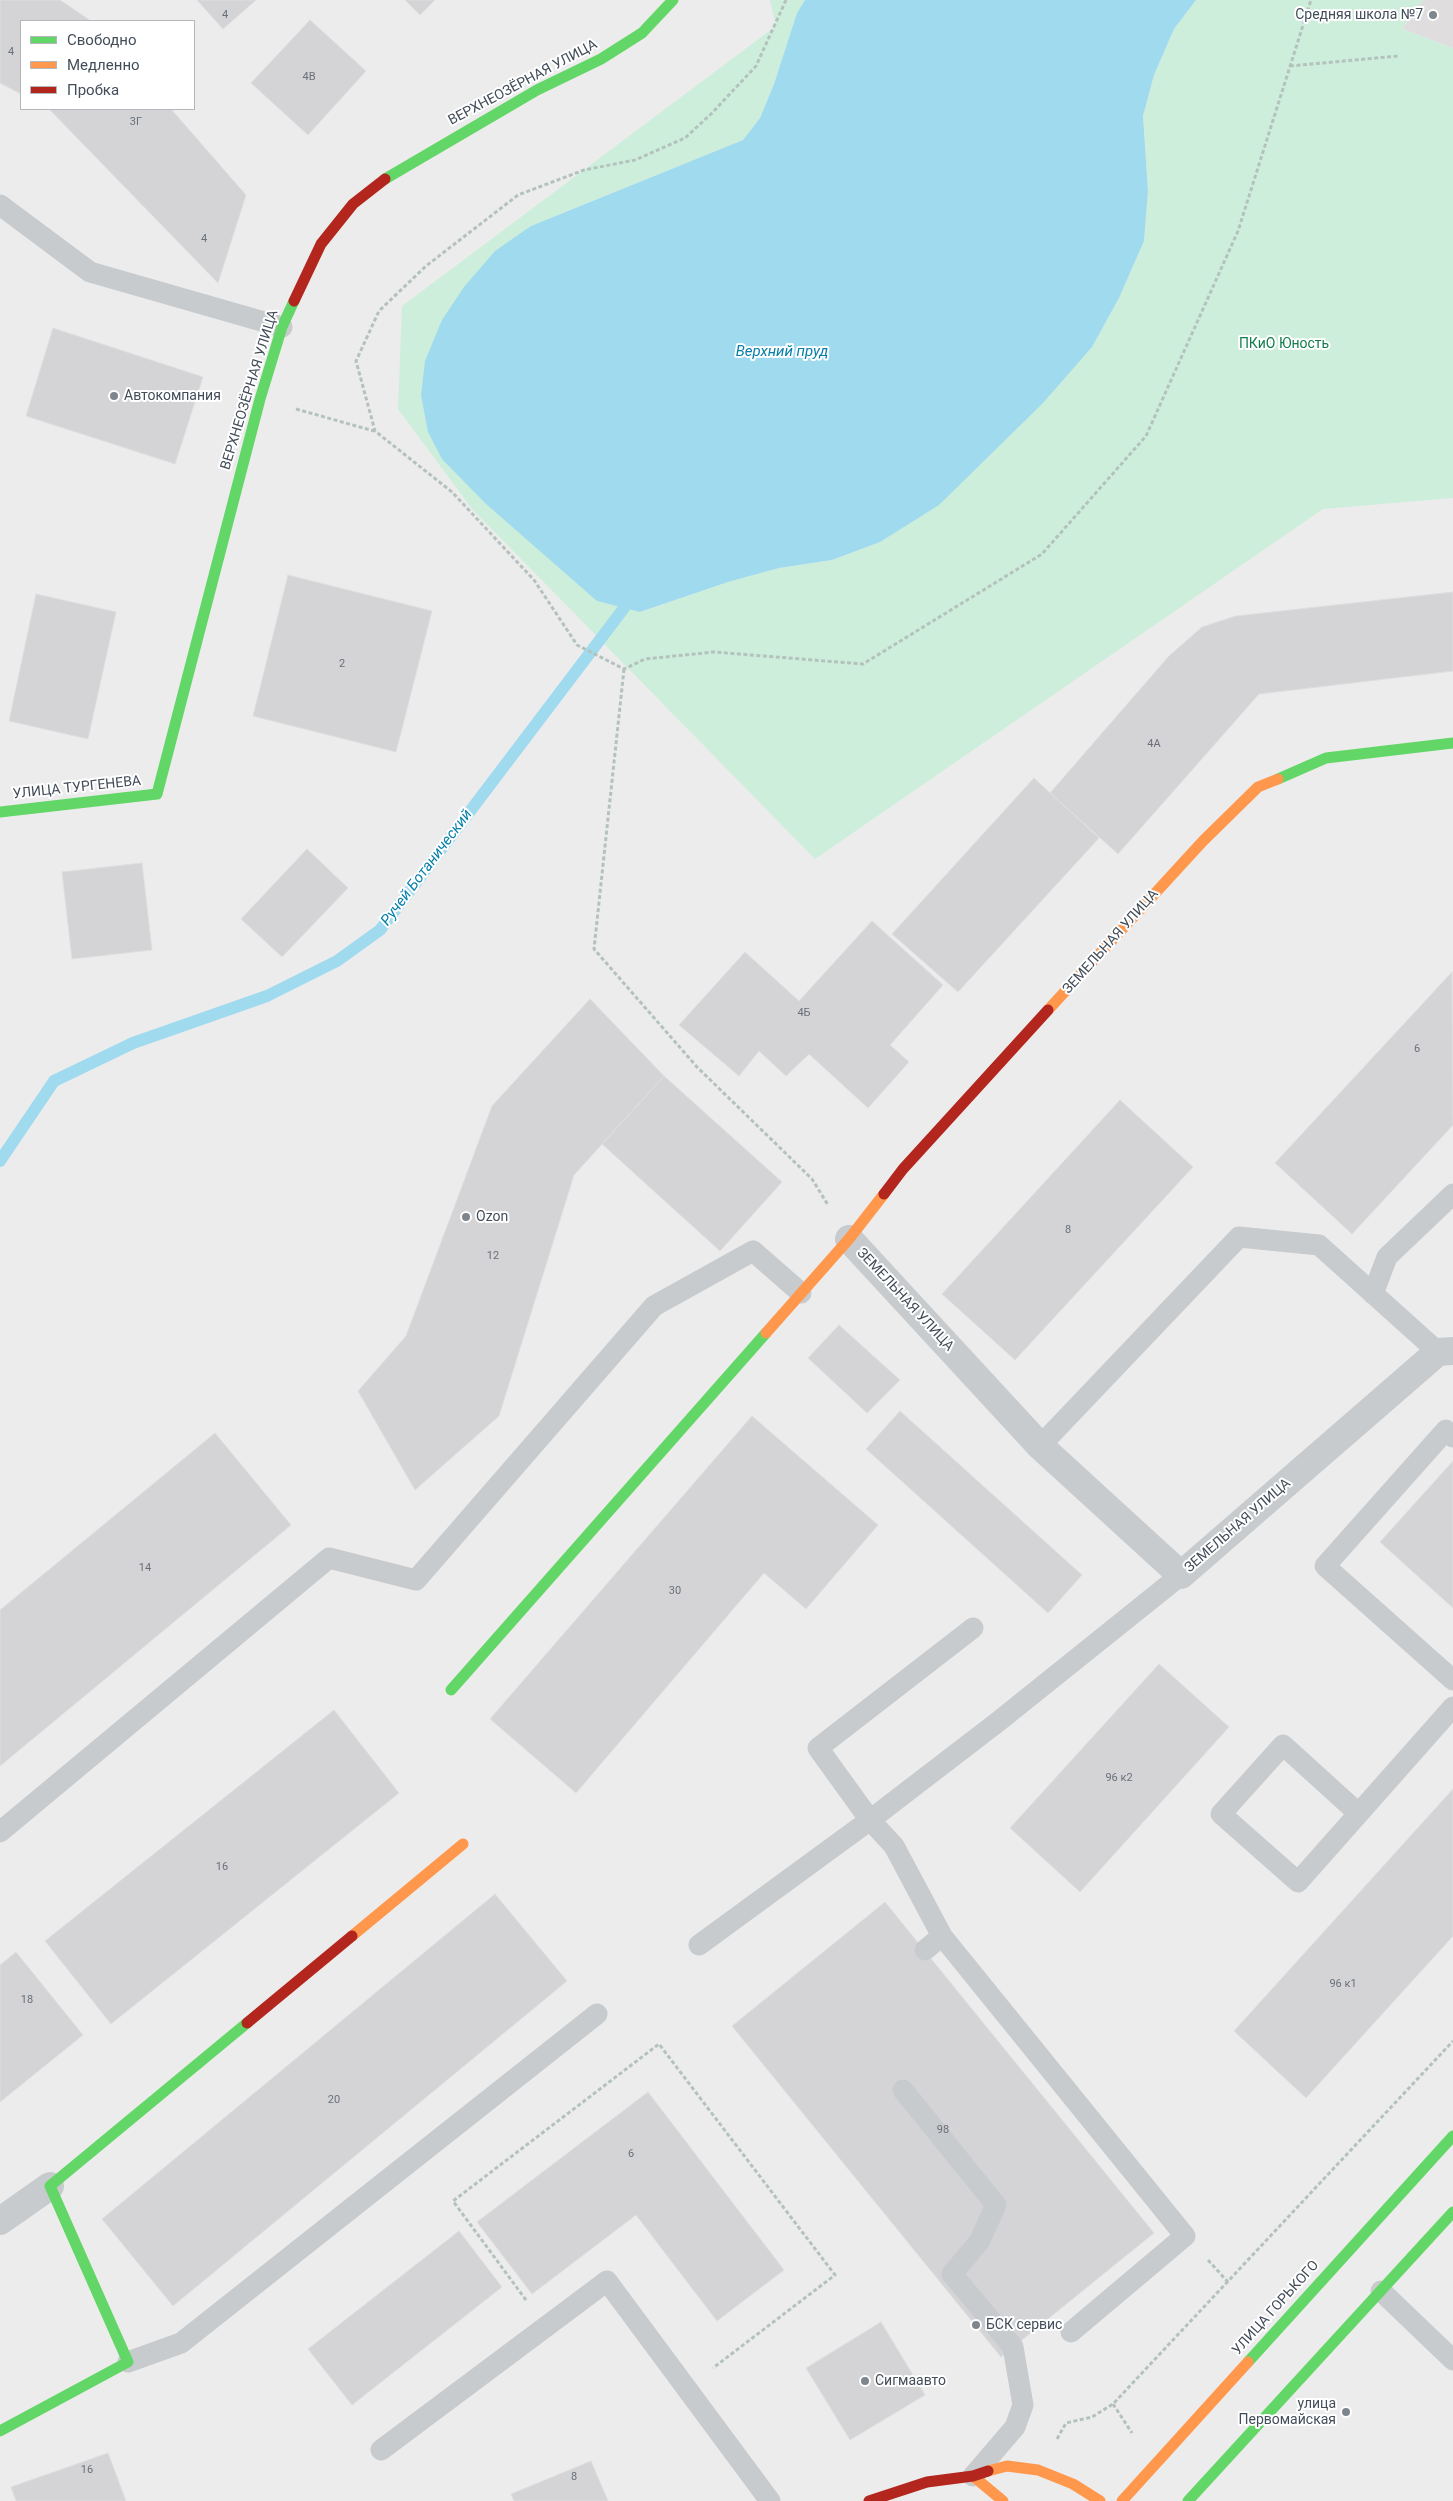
<!DOCTYPE html>
<meta charset="utf-8">
<style>
body{margin:0}
#map{position:relative;width:1453px;height:2501px;overflow:hidden;background:#edecec;font-family:Roboto,sans-serif}
canvas{display:block}
.legend{position:absolute;left:20px;top:20px;width:175px;height:90px;box-sizing:border-box;background:#fff;border:1px solid #b4b8bd;margin:0;padding:6px 9px;list-style:none;font-size:15px;color:#434d59}
.legend li{display:flex;align-items:center;gap:10px;height:25px}
.legend b{width:25px;border:1px solid #b4b8bd}
</style>
<div id="map">
<canvas width="1453" height="2501"></canvas>
<ul class="legend">
<li><b style="height:6px;background:#63d668"></b>Свободно</li>
<li><b style="height:6px;background:#ff974d"></b>Медленно</li>
<li><b style="height:6px;background:#b3261e"></b>Пробка</li>
</ul>
</div>
<script>
const ctx = document.querySelector('canvas').getContext('2d');
ctx.lineJoin = 'round';
function paint(path, color) {
  ctx.fillStyle = color;
  ctx.fill(path, 'evenodd');
}
function toPath(rows) {
  const path = new Path2D();
  for (const r of rows) {
    path.moveTo(r[0], r[1]);
    for (let i = 2; i < r.length; i += 2) path.lineTo(r[i], r[i + 1]);
  }
  return path;
}
function stroke(path, color, width, dash) {
  ctx.strokeStyle = color;
  ctx.lineWidth = width;
  ctx.lineCap = dash ? 'butt' : 'round';
  ctx.setLineDash(dash || []);
  ctx.stroke(path);
}
function drawText(font, color, halo, rows, align = 'center') {
  ctx.font = font + ' Roboto,sans-serif';
  ctx.lineWidth = 4;
  ctx.setLineDash([]);
  ctx.textBaseline = 'middle';
  ctx.strokeStyle = halo;
  ctx.fillStyle = color;
  for (const [text, x, y, turn = 0] of rows) {
    ctx.save();
    ctx.translate(x, y);
    ctx.rotate((+turn || 0) * Math.PI / 180);
    ctx.textAlign = isNaN(turn) ? turn : align;
    if (halo) ctx.strokeText(text, 0, 0);
    ctx.fillText(text, 0, 0);
    ctx.restore();
  }
}
const education = toPath([
 [1423,0,1453,0,1453,48,1402,29]
]);
const green = toPath([
 [770,0,805,0,797,14,774,84,760,118,743,140,531,226,597,601,641,612,728,582,779,568,832,560,880,542,1092,347,1119,298,1144,241,1148,191,1143,116,1154,75,1174,29,1196,0,1423,0,1402,29,1453,48,1453,498,1323,509,815,859,472,509,398,409,402,306,776,26]
]);
const water = toPath([
 [805,0,1196,0,1174,29,1154,75,1143,116,1148,191,1144,241,1119,298,1092,347,1042,404,939,505,880,542,832,560,779,568,728,582,640,612,597,601,485,503,442,459,428,432,421,395,425,361,442,320,464,287,495,251,531,226,743,140,760,118,774,84,797,13]
]);
const stream = toPath([
 [0,1161,54,1081,133,1043,267,996,337,961,380,930,624,608]
]);
const building = toPath([
 [0,0,60,0,91,21,21,21,21,94,0,83,0,0],
 [197,0,256,0,223,29,197,0],
 [405,0,435,0,420,15,405,0],
 [310,20,366,71,308,135,251,83,310,20],
 [49,109,171,109,246,195,218,283,49,109],
 [53,328,203,377,175,464,26,416,53,328],
 [288,575,432,611,396,752,253,716,288,575],
 [1453,592,1453,671,1259,694,1118,854,1050,793,1169,656,1202,627,1236,616,1453,592],
 [36,594,116,612,88,739,9,721,36,594],
 [1034,778,1099,838,958,992,892,934,1034,778],
 [307,849,348,888,282,957,241,919,307,849],
 [142,863,152,950,72,959,62,872,142,863],
 [872,921,943,985,890,1045,909,1062,868,1108,809,1054,786,1076,759,1051,739,1076,679,1025,745,952,799,1001,872,921],
 [1452,972,1453,1125,1352,1234,1275,1163,1452,972],
 [590,999,664,1076,574,1175,499,1416,415,1490,358,1391,406,1336,492,1106,590,999],
 [664,1076,782,1182,720,1251,602,1144,664,1076],
 [1120,1100,1193,1167,1015,1360,942,1294,1120,1100],
 [839,1325,900,1380,867,1413,808,1358,839,1325],
 [900,1411,1082,1575,1048,1613,866,1449,900,1411],
 [752,1416,878,1525,806,1609,764,1573,576,1793,490,1719,752,1416],
 [215,1433,291,1525,0,1766,0,1610,215,1433],
 [1453,1461,1453,1608,1380,1542,1453,1461],
 [1159,1664,1229,1727,1080,1892,1010,1828,1159,1664],
 [334,1710,399,1793,111,2024,45,1941,334,1710],
 [1453,1789,1453,1936,1306,2098,1234,2031,1453,1789],
 [495,1894,567,1981,173,2306,102,2219,495,1894],
 [885,1902,1154,2233,1001,2357,732,2026,885,1902],
 [16,1952,83,2035,0,2102,0,1965,16,1952],
 [648,2092,784,2270,717,2321,636,2215,532,2294,477,2222,648,2092],
 [459,2231,502,2287,352,2405,308,2349,459,2231],
 [881,2322,925,2395,850,2440,806,2368,881,2322],
 [108,2453,126,2501,16,2501,11,2487,108,2453],
 [591,2461,608,2501,514,2501,511,2494,591,2461]
]);
const path = toPath([
 [786,0,756,66,711,114,685,138,635,160,584,170,518,195,426,266,379,311,356,361,375,431,452,492,534,580,577,645,624,669,645,659,714,652,863,664,1042,554,1146,436,1238,231,1311,0],
 [1290,66,1398,56],
 [296,409,374,431],
 [624,669,594,949,697,1067,812,1179,828,1205],
 [1208,2260,1228,2282],
 [526,2300,453,2201,659,2044,835,2275,713,2368],
 [1113,2404,1132,2433],
 [1057,2439,1066,2423,1092,2417,1113,2404,1453,2041]
]);
const lane = toPath([
 [0,205,90,272,282,327],
 [1373,1294,1387,1257,1453,1194],
 [1453,1437,1446,1430,1325,1566,1453,1680],
 [1040,1446,1239,1237,1319,1245,1438,1352],
 [973,1628,818,1748,870,1820,894,1846,942,1936,1185,2236,1071,2332],
 [1358,1813,1283,1745,1221,1814,1298,1882,1453,1707],
 [0,1832,329,1558,416,1580,654,1306,753,1251,801,1293],
 [699,1945,870,1820,999,1721,1181,1575],
 [925,1950,942,1936],
 [903,2090,996,2205,979,2242,952,2274,1013,2347,1023,2405,1015,2427,973,2476],
 [1381,2291,1453,2360],
 [128,2362,181,2343,597,2014],
 [381,2450,607,2281,770,2501]
]);
const street = toPath([
 [849,1239,1040,1446,1181,1575,1438,1352,1453,1351],
 [0,2221,50,2186]
]);
const fast = toPath([
 [385,179,537,90,601,59,642,33,673,0],
 [1278,779,1326,758,1453,743],
 [0,812,157,794,260,399,282,327,294,301],
 [451,1690,766,1333],
 [1248,2362,1453,2136],
 [0,2431,128,2362,50,2186,247,2023],
 [1188,2501,1453,2212]
]);
const slow = toPath([
 [1048,1010,1203,841,1258,787,1278,779],
 [766,1333,849,1239,884,1194],
 [352,1936,463,1844],
 [988,2471,1007,2466,1038,2470,1073,2484,1100,2501],
 [973,2476,1003,2501],
 [1122,2501,1248,2362]
]);
const jam = toPath([
 [294,301,321,244,353,204,385,179],
 [884,1194,903,1169,1048,1010],
 [247,2023,352,1936],
 [869,2501,927,2482,973,2476,988,2471]
]);
const markers = [
 [1433,15,5,"#7e858c"],
 [114,396,5,"#7e858c"],
 [466,1217,5,"#7e858c"],
 [976,2325,5,"#7e858c"],
 [865,2381,5,"#7e858c"],
 [1346,2412,5,"#7e858c"]
];
const numberNames = [
 ["4",225,15],
 ["4",11,52],
 ["4В",309,77],
 ["3Г",136,122],
 ["4",204,239],
 ["2",342,664],
 ["4А",1154,744],
 ["4Б",804,1013],
 ["6",1417,1049],
 ["8",1068,1230],
 ["12",493,1256],
 ["14",145,1568],
 ["30",675,1591],
 ["96 к2",1119,1778],
 ["16",222,1867],
 ["96 к1",1343,1984],
 ["18",27,2000],
 ["20",334,2100],
 ["98",943,2130],
 ["6",631,2154],
 ["16",87,2470],
 ["8",574,2477]
];
const poiNames = [
 ["Средняя школа №7",1423,15,"right"],
 ["Автокомпания",124,396],
 ["Ozon",476,1217],
 ["БСК сервис",986,2325],
 ["Сигмаавто",875,2381],
 ["улица",1336,2404,"right"],
 ["Первомайская",1336,2420,"right"]
];
const streetNames = [
 ["ВЕРХНЕОЗЁРНАЯ УЛИЦА",523,83,-28],
 ["ВЕРХНЕОЗЁРНАЯ УЛИЦА",250,390,-73],
 ["УЛИЦА ТУРГЕНЕВА",77,788,-6],
 ["ЗЕМЕЛЬНАЯ УЛИЦА",1111,942,-48],
 ["ЗЕМЕЛЬНАЯ УЛИЦА",905,1300,47],
 ["ЗЕМЕЛЬНАЯ УЛИЦА",1238,1526,-41],
 ["УЛИЦА ГОРЬКОГО",1276,2308,-48]
];
const parkNames = [
 ["ПКиО Юность",1284,344]
];
const waterNames = [
 ["Верхний пруд",782,352],
 ["Ручей Ботанический",427,868,-53]
];
paint(education, '#dfddde');
paint(green, '#ceeedc');
paint(water, '#a0daee');
stroke(stream, '#a0daee', 12);
paint(building, '#d4d4d7');
stroke(building, '#dededf', 1);
stroke(path, '#b4c2be', 3, [4, 2.5]);
stroke(lane, '#c8cbcd', 21);
stroke(street, '#c8cbcd', 28);
stroke(fast, '#63d668', 11);
stroke(slow, '#ff974d', 11);
stroke(jam, '#b3261e', 11);
for (const [x, y, r, color] of markers) {
  const dot = new Path2D();
  dot.arc(x, y, r, 0, 2 * Math.PI);
  ctx.fillStyle = color;
  ctx.fill(dot);
  stroke(dot, '#fff', 2);
}
drawText('11px', '#69707a', null, numberNames);
drawText('14px', '#434d59', '#fff', poiNames, 'left');
drawText('14px', '#434d59', '#fff', streetNames);
drawText('14px', '#127c4d', '#fff', parkNames);
drawText('italic 15px', '#057eaa', '#fff', waterNames);
</script>
